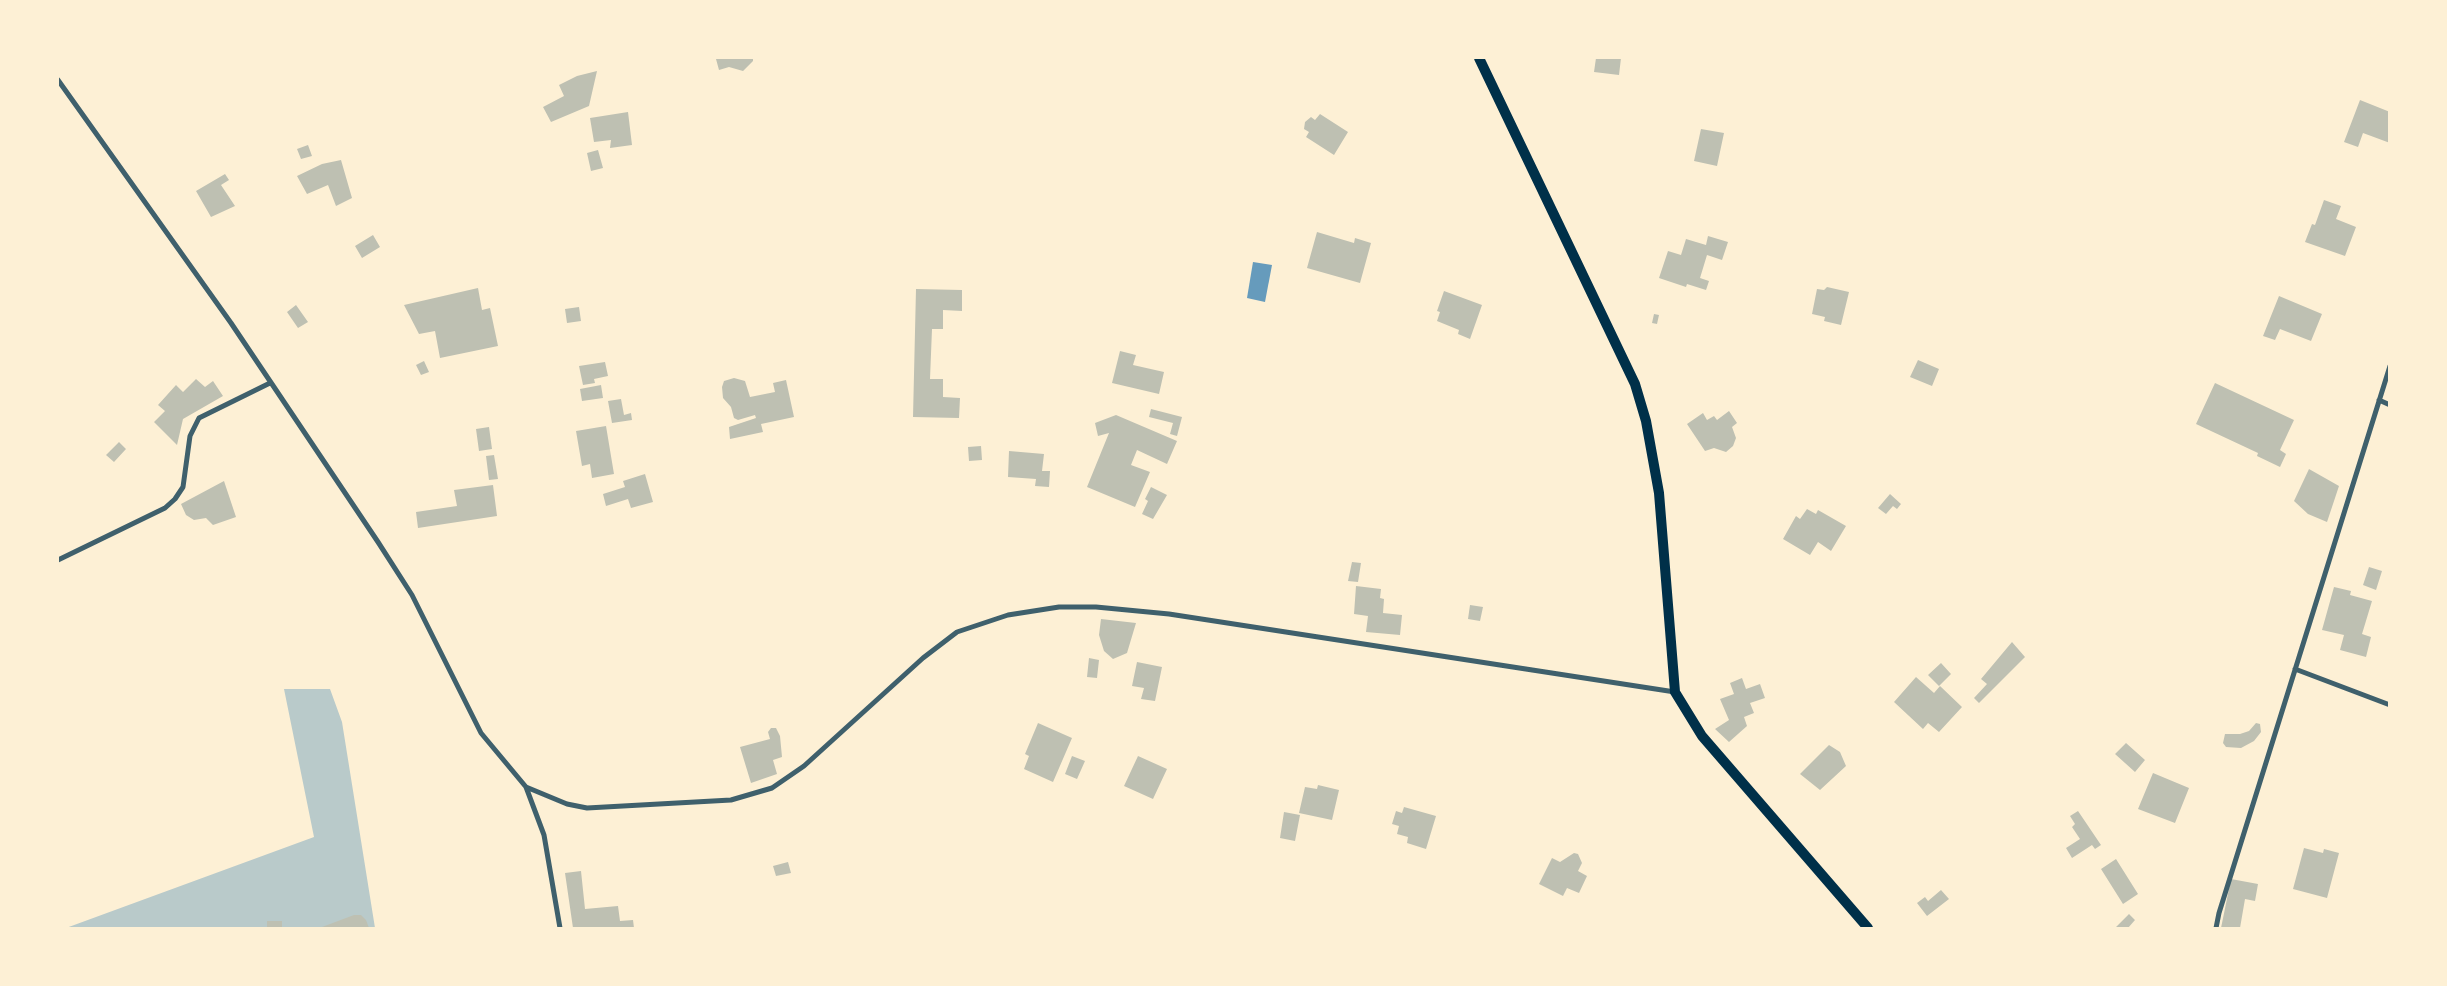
<!DOCTYPE html>
<style>
body{margin:0}
#map{position:relative;width:2447px;height:986px;overflow:hidden;background:#fdf0d5;font-family:"Noto Serif",serif}
canvas{display:block}
.frame{position:absolute;inset:0;border:59px solid #fdf0d5;pointer-events:none}
</style>
<div id="map">
<canvas width="2447" height="986"></canvas>
<div class="frame"></div>
</div>
<script>
const ctx = document.querySelector('canvas').getContext('2d');
ctx.lineJoin = 'round';
function paint(path, color) {
  ctx.fillStyle = color;
  ctx.fill(path, 'evenodd');
}
function toPath(rows) {
  const path = new Path2D();
  for (const r of rows) {
    path.moveTo(r[0], r[1]);
    for (let i = 2; i < r.length; i += 2) path.lineTo(r[i], r[i + 1]);
  }
  return path;
}
function stroke(path, color, width, dash) {
  ctx.strokeStyle = color;
  ctx.lineWidth = width;
  ctx.lineCap = dash ? 'butt' : 'round';
  ctx.setLineDash(dash || []);
  ctx.stroke(path);
}
const green = toPath([
 [284,689,330,689,342,722,375,928,66,928,314,837]
]);
const water = toPath([
 [1253,262,1272,265,1265,302,1247,298]
]);
const building = toPath([
 [718,58,753,58,753,61,743,71,729,67,719,70,716,59],
 [1596,58,1621,58,1619,75,1594,72],
 [597,71,589,106,551,122,543,107,564,96,559,85,577,76],
 [2360,100,2390,112,2390,143,2363,133,2358,147,2344,142],
 [628,112,632,145,610,148,611,140,594,142,590,118],
 [1320,114,1348,132,1334,155,1306,137,1309,132,1304,129,1305,122,1311,117,1315,120],
 [1701,129,1724,133,1717,166,1694,161],
 [308,145,312,156,301,159,297,149],
 [598,150,603,168,591,171,587,153],
 [341,160,352,198,336,206,328,185,307,194,297,176,322,164],
 [225,174,229,180,221,185,235,206,211,217,196,191],
 [2324,200,2341,206,2336,219,2356,227,2345,256,2305,242,2312,224,2315,225],
 [1317,232,1354,243,1355,238,1371,243,1360,283,1307,268],
 [373,235,380,247,362,258,355,246],
 [1708,236,1728,242,1722,260,1707,255,1700,278,1709,281,1706,290,1687,284,1686,287,1659,278,1668,251,1681,255,1686,239,1706,245],
 [1827,287,1849,292,1841,325,1824,321,1825,317,1812,314,1817,289,1824,290],
 [478,288,482,310,490,308,498,346,440,358,435,331,419,334,404,305],
 [916,289,962,290,962,311,943,310,943,329,932,329,930,379,943,379,943,397,960,398,959,418,913,417],
 [1444,291,1482,305,1470,339,1458,334,1459,330,1437,321,1440,312,1437,311],
 [2279,296,2322,314,2311,341,2280,329,2275,340,2263,336],
 [296,305,308,322,298,328,287,312],
 [579,307,581,321,567,323,565,309],
 [1654,314,1659,315,1657,324,1652,323],
 [1120,351,1136,355,1133,365,1164,372,1159,394,1112,383],
 [1918,360,1939,369,1932,386,1910,377],
 [424,361,429,372,421,375,416,365],
 [605,362,608,376,594,379,595,383,583,385,579,366],
 [734,378,745,381,750,397,775,392,773,383,786,380,794,417,761,424,763,432,730,439,729,427,756,418,755,415,738,420,734,418,731,407,723,398,722,387,724,381],
 [196,379,205,387,213,381,223,396,183,419,177,445,154,422,165,411,158,405,176,385,183,392],
 [2215,383,2294,420,2280,450,2286,454,2280,467,2257,456,2258,453,2196,424],
 [601,385,603,398,582,401,580,389],
 [621,399,624,415,631,413,632,420,612,423,608,401],
 [1151,409,1182,417,1177,436,1170,434,1173,423,1149,417],
 [1729,411,1737,423,1732,427,1736,438,1733,446,1726,452,1714,448,1705,451,1687,424,1703,413,1707,420,1714,416,1717,420],
 [1116,415,1177,441,1167,464,1137,450,1131,465,1150,472,1135,507,1087,487,1109,433,1098,436,1095,423],
 [606,426,614,474,592,478,590,464,582,466,576,431],
 [489,427,492,449,479,451,476,429],
 [119,442,126,449,114,462,106,455],
 [981,446,982,460,969,461,968,447],
 [1009,451,1044,454,1042,471,1050,471,1049,487,1035,486,1036,479,1008,477],
 [494,455,498,479,489,480,486,456],
 [2309,469,2339,486,2327,522,2308,514,2294,501],
 [645,474,653,502,631,508,628,499,606,506,603,494,625,487,623,481],
 [224,481,236,517,213,525,206,518,194,520,186,515,181,504],
 [493,485,497,516,418,528,416,512,457,506,454,490],
 [1151,487,1167,495,1153,519,1142,514,1148,501,1145,499],
 [1890,494,1901,504,1897,509,1893,506,1886,514,1878,508],
 [1807,509,1816,514,1818,510,1846,526,1831,551,1818,542,1810,555,1783,539,1796,516,1800,519],
 [1352,562,1361,563,1358,582,1348,581],
 [2369,567,2382,571,2376,590,2363,585],
 [1356,586,1381,589,1380,598,1384,599,1383,613,1402,615,1400,635,1366,632,1368,616,1354,614],
 [2334,587,2351,591,2350,595,2372,601,2362,634,2371,637,2366,657,2340,650,2344,635,2322,630],
 [1470,605,1483,607,1480,621,1468,619],
 [1101,619,1136,623,1127,653,1113,659,1104,651,1099,635],
 [2012,642,2025,657,1979,703,1974,698,1987,684,1981,679],
 [1089,658,1099,660,1097,678,1087,677],
 [1137,662,1162,667,1155,701,1141,699,1144,688,1132,686],
 [1941,663,1951,674,1939,686,1928,675],
 [1916,677,1934,693,1940,686,1962,707,1939,732,1928,723,1923,729,1894,702],
 [1742,678,1746,689,1760,684,1765,698,1750,703,1754,713,1744,717,1747,726,1729,742,1715,729,1729,720,1720,699,1734,694,1730,683],
 [1038,723,1072,738,1053,782,1024,769,1029,756,1025,754],
 [2256,723,2260,724,2261,732,2254,741,2241,748,2226,747,2223,743,2225,734,2240,734,2249,731],
 [771,728,776,728,780,736,782,757,773,760,777,774,751,783,740,747,770,739,768,732],
 [2126,743,2145,760,2135,772,2115,754],
 [1829,745,1840,752,1846,766,1820,790,1800,774],
 [1072,756,1085,761,1077,779,1065,774],
 [1138,756,1167,769,1153,799,1124,786],
 [2153,773,2189,788,2175,823,2138,809],
 [1318,785,1339,790,1332,820,1299,813,1305,787,1317,789],
 [1404,807,1436,816,1426,849,1407,843,1408,837,1397,834,1399,826,1392,824,1396,811,1402,813],
 [2078,811,2101,845,2095,849,2092,845,2072,858,2066,848,2080,839,2072,827,2075,824,2070,816],
 [1284,812,1300,815,1295,841,1280,838],
 [2304,848,2323,853,2324,849,2339,853,2327,898,2293,889],
 [1574,853,1578,854,1582,863,1578,871,1587,876,1579,893,1567,888,1563,896,1539,884,1552,858,1560,862],
 [2116,859,2138,894,2123,904,2101,869],
 [788,862,791,873,776,876,773,866],
 [581,871,585,909,618,906,620,921,633,920,634,928,573,928,565,873],
 [2231,879,2258,884,2255,901,2245,899,2240,928,2221,928],
 [1941,890,1949,899,1927,916,1917,903,1925,897,1928,901],
 [2129,914,2135,920,2128,928,2115,928],
 [354,915,361,915,366,920,369,928,322,927],
 [267,921,282,921,282,928,267,928]
]);
const minor = toPath([
 [58,80,231,323,378,542,412,595,481,733,526,787,544,835,560,928],
 [2379,400,2390,405],
 [58,560,165,508,175,499,183,487,190,436,199,418,270,383],
 [2295,669,2390,705],
 [526,787,567,804,587,808,731,800,772,788,804,766,923,658,957,632,1008,615,1059,607,1096,607,1169,614,1675,692],
 [2216,928,2219,913,2390,366]
]);
const secondary = toPath([
 [1479,58,1635,384,1646,421,1659,493,1675,692,1702,736,1868,928]
]);
paint(green, '#b9caca');
paint(water, '#669bbc');
paint(building, '#bec0b2');
stroke(minor, '#3f606c', 5);
stroke(secondary, '#003049', 10);
</script>
